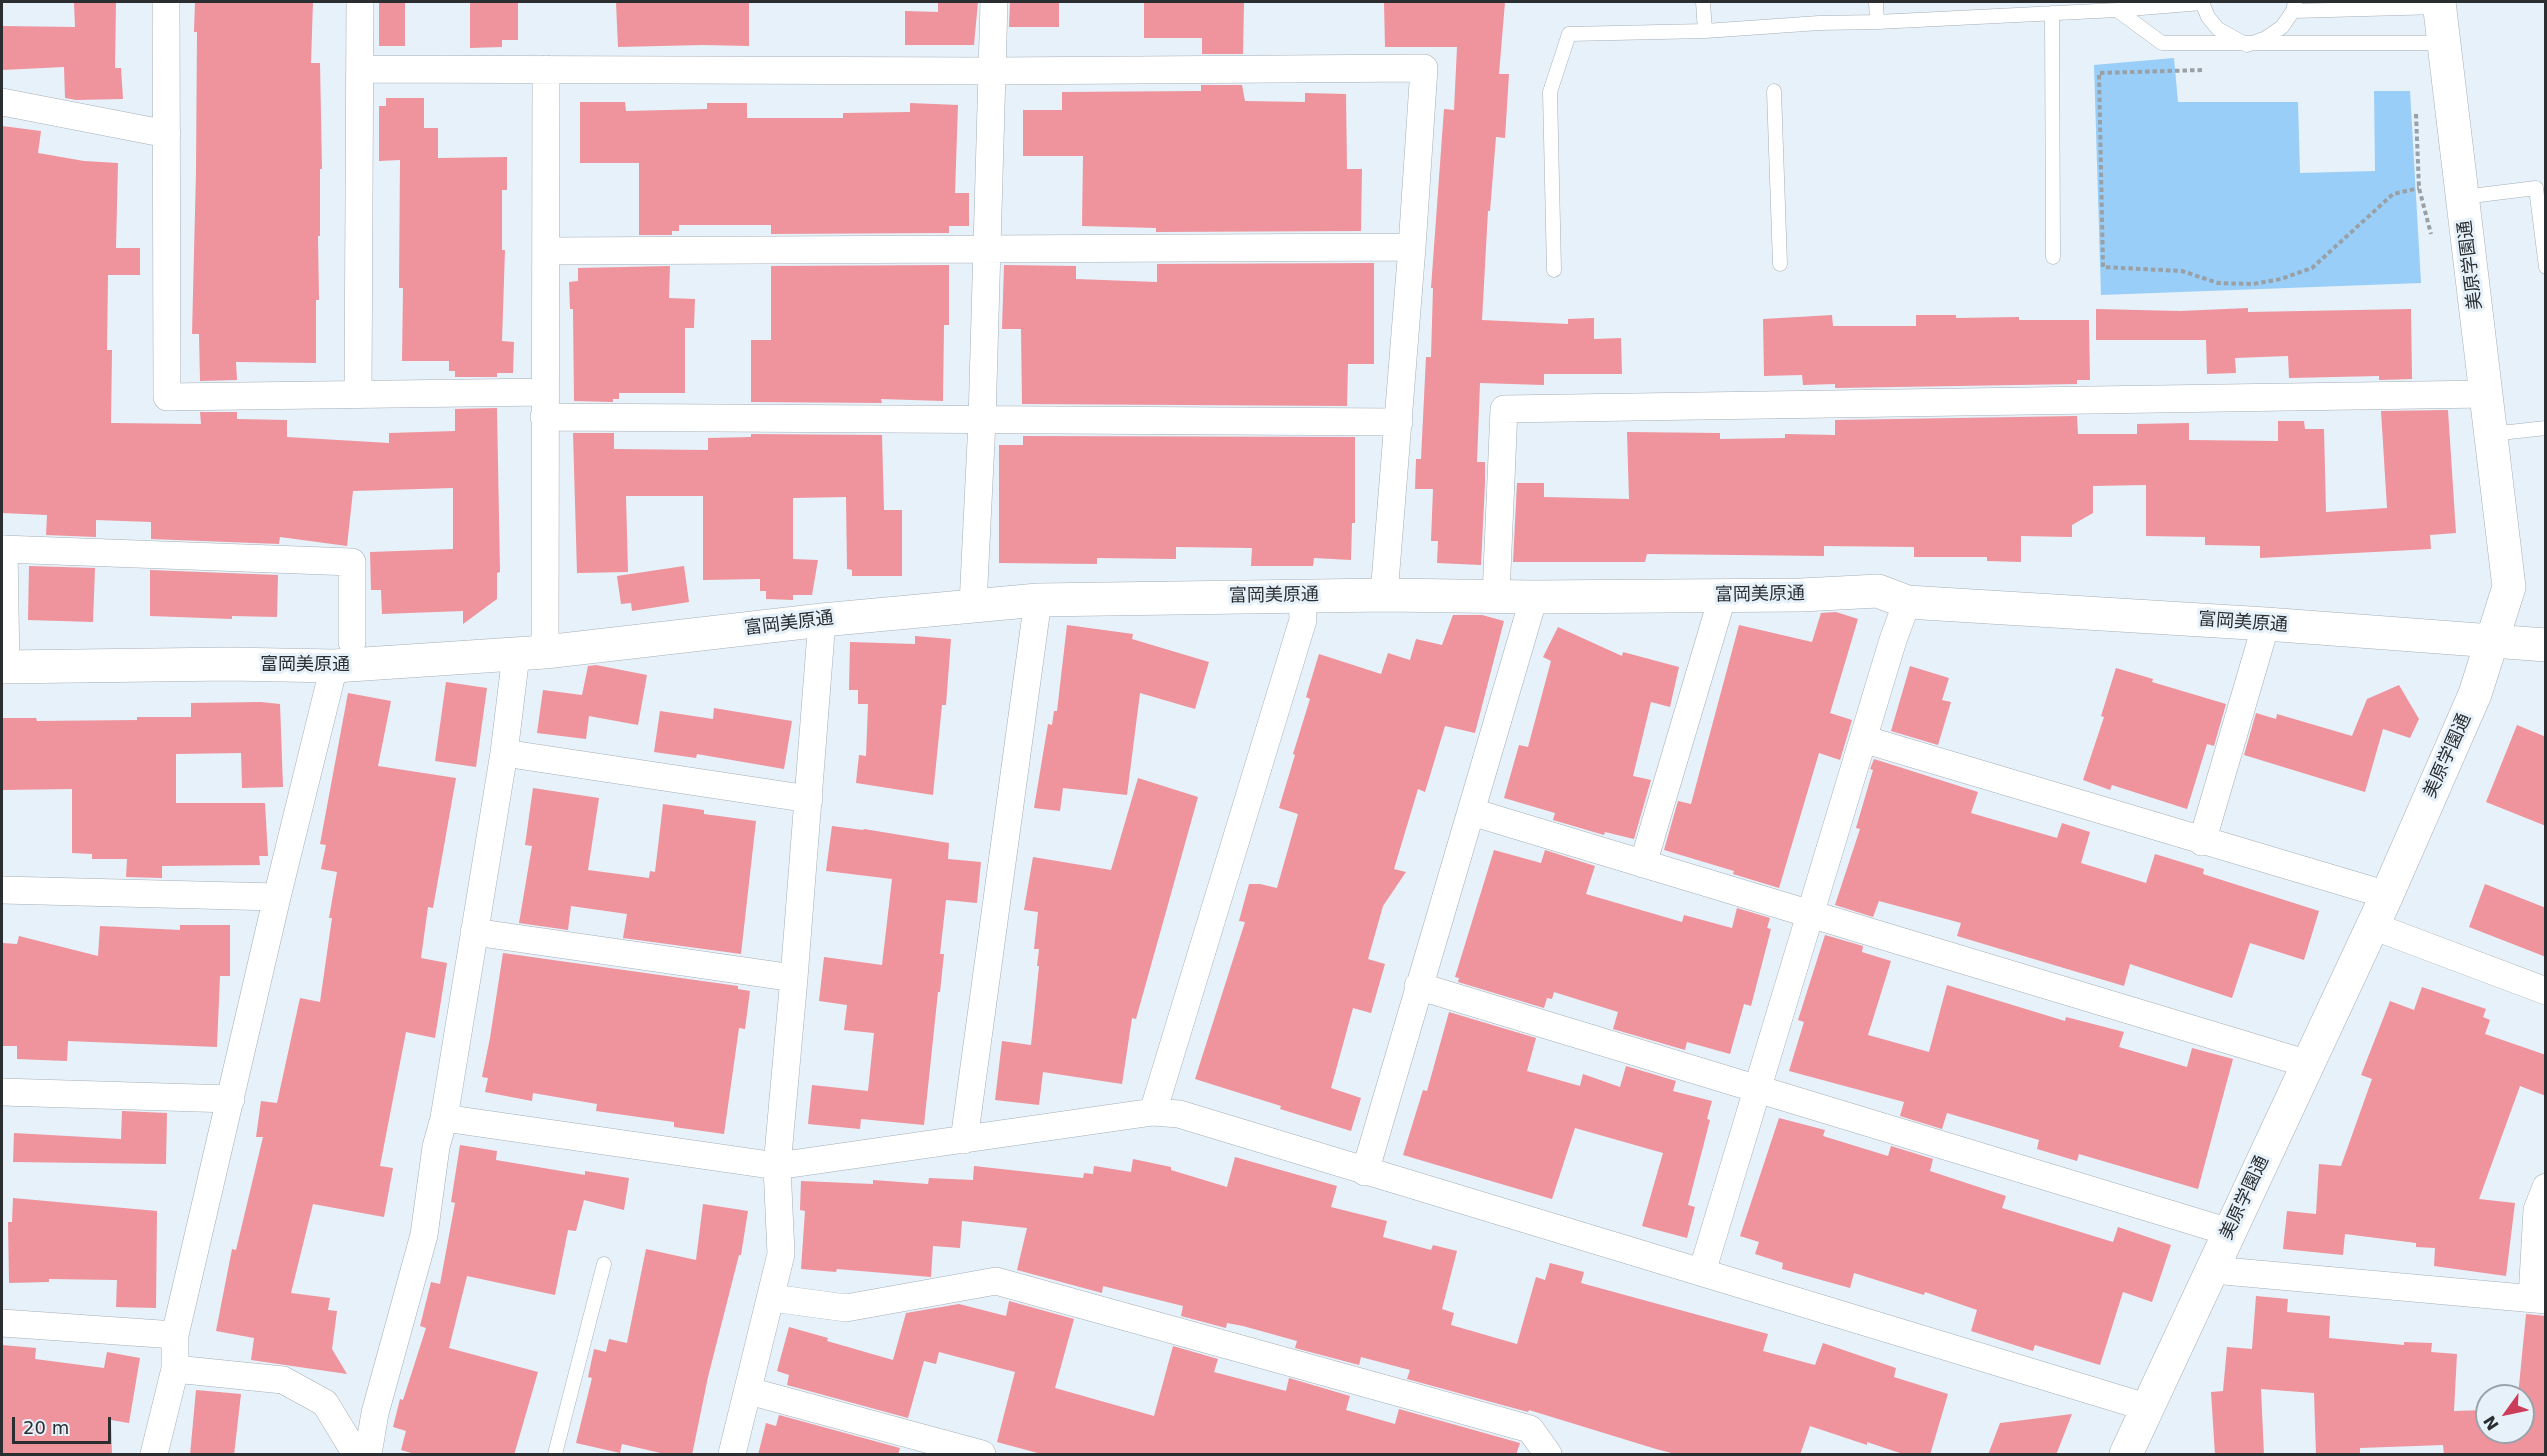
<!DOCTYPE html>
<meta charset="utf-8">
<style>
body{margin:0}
#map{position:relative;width:2547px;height:1456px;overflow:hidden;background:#e7f1fa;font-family:"DejaVu Sans",sans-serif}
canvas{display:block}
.frame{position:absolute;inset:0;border:3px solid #2a2e31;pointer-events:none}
.north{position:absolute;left:2475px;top:1384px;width:60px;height:60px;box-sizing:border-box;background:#e7f1fa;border:2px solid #9ba3aa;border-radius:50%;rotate:237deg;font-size:16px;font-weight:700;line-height:24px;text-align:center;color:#2a2e31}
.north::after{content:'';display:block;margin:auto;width:21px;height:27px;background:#cc3d59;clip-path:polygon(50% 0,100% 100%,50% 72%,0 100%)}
.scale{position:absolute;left:12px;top:1417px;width:99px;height:27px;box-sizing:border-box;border:3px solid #2a2e31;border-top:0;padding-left:8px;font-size:18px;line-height:21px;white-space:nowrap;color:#2a2e31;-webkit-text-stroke:4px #e7f1fa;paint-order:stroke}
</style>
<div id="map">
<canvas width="2547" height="1456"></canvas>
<div class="frame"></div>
<div class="north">N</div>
<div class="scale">20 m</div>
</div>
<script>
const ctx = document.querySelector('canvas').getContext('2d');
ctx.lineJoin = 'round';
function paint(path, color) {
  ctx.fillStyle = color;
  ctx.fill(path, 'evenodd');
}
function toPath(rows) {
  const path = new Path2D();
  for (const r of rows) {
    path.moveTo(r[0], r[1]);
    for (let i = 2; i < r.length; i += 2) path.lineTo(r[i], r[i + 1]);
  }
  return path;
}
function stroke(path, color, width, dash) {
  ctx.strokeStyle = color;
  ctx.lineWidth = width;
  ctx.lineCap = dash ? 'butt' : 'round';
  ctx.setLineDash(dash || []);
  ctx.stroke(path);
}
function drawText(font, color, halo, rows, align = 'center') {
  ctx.font = font + ' "DejaVu Sans","Noto Sans JP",sans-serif';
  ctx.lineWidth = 6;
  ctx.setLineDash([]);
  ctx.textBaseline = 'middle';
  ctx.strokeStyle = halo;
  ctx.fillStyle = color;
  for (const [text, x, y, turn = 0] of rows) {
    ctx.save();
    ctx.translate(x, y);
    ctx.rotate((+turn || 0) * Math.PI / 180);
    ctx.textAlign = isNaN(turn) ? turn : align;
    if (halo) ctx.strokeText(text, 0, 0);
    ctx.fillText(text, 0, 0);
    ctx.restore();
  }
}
const green = toPath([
 [2174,58,2178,102,2298,102,2300,173,2375,171,2374,91,2410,91,2421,283,2101,295,2094,65]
]);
const building = toPath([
 [74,2,116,2,115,68,121,68,123,99,76,100,65,98,64,67,2,70,2,26,75,27],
 [195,2,313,2,311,63,320,63,322,169,320,169,320,236,318,236,319,300,316,300,316,363,236,362,237,380,200,381,199,334,192,334,196,172,197,32,194,32],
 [379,2,405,2,405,46,379,46],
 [470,2,518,2,518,40,502,40,502,47,470,48],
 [616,2,749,2,749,46,703,45,618,47],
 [938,2,978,2,974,45,905,45,905,11,938,12],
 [1010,2,1059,2,1059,27,1009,27],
 [1144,2,1244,2,1243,54,1202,54,1202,38,1144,38],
 [1384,2,1505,2,1499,74,1509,74,1505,138,1496,137,1490,211,1488,211,1482,320,1568,324,1568,319,1594,318,1594,339,1621,338,1622,374,1544,374,1544,385,1480,383,1477,462,1485,462,1485,483,1481,565,1437,563,1438,541,1431,541,1433,489,1415,489,1416,459,1421,459,1426,357,1431,357,1433,288,1431,288,1444,109,1454,110,1457,47,1385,47],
 [1201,85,1242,85,1245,101,1305,102,1305,93,1346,94,1347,169,1362,169,1361,231,1156,232,1156,228,1082,226,1083,156,1023,156,1023,110,1062,110,1062,92,1201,91],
 [386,98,424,98,424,128,438,128,438,158,507,157,507,190,502,190,502,250,505,250,502,341,514,342,513,373,497,373,497,377,455,377,455,371,449,371,449,361,402,361,403,288,399,288,400,160,379,161,379,106,386,106],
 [580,102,625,102,626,111,707,109,707,103,747,103,747,118,843,118,843,113,910,112,910,103,958,105,955,193,969,193,969,226,949,226,949,233,771,234,771,225,679,225,679,231,672,231,672,235,639,235,639,163,580,163],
 [2,126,41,131,38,153,84,161,118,163,116,248,140,248,140,275,108,275,107,350,112,350,111,423,201,424,200,412,237,412,237,419,287,420,287,437,389,443,389,433,455,431,455,409,497,408,500,572,497,573,497,599,463,624,463,611,382,614,381,590,371,590,370,552,453,549,453,488,353,491,347,546,280,537,279,544,151,539,151,522,96,520,96,537,46,535,47,515,2,513],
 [1374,263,1374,364,1348,364,1347,406,1022,404,1021,329,1002,329,1004,265,1076,266,1076,279,1157,282,1157,264],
 [949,265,949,325,944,325,943,401,881,399,882,403,751,402,751,340,771,340,771,266],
 [670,266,669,298,695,299,694,328,685,328,685,393,619,393,619,399,613,399,613,402,574,401,573,309,570,309,569,282,578,281,578,268],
 [2248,308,2248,312,2411,309,2412,379,2379,380,2379,376,2289,378,2288,356,2235,358,2236,373,2207,374,2206,340,2096,340,2096,309,2180,311],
 [1832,315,1833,326,1916,326,1916,315,1956,315,1956,318,2019,317,2019,320,2089,320,2090,380,2077,380,2077,384,1835,388,1835,384,1803,385,1802,375,1764,376,1763,319],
 [2448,410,2456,533,2430,535,2431,549,2260,558,2260,546,2205,545,2205,537,2146,536,2146,485,2093,486,2093,513,2072,525,2072,537,2021,536,2021,562,1987,561,1987,557,1914,557,1914,547,1824,546,1824,556,1647,554,1645,562,1513,562,1517,483,1544,483,1544,497,1629,499,1627,432,1720,433,1720,439,1785,438,1785,434,1835,435,1835,420,2077,416,2078,434,2137,434,2137,424,2189,423,2189,440,2278,441,2278,421,2304,421,2305,429,2324,429,2326,512,2387,508,2381,411],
 [573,433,614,433,614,449,708,450,708,438,751,437,751,434,882,435,884,510,902,510,902,576,852,576,852,570,847,569,846,497,793,498,793,559,818,560,812,595,793,595,793,600,766,599,766,591,760,591,760,579,703,580,703,496,626,496,628,572,577,573],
 [1023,436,1355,437,1355,523,1352,523,1351,560,1314,558,1313,566,1251,566,1252,548,1176,547,1176,559,1097,558,1097,564,999,563,999,445,1023,445],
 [29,566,95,568,93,622,28,620],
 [684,566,689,602,632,611,631,603,621,604,617,576],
 [150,570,278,575,277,617,232,616,232,619,150,616],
 [1836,612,1858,619,1830,713,1852,720,1840,760,1819,753,1779,888,1733,874,1734,871,1664,850,1678,801,1691,804,1739,625,1812,642,1821,613],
 [1453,615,1482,615,1504,621,1475,733,1445,726,1425,792,1418,789,1394,869,1406,872,1383,906,1368,959,1385,964,1371,1013,1353,1008,1331,1088,1361,1098,1351,1131,1280,1109,1281,1106,1195,1079,1245,922,1239,921,1249,884,1260,884,1277,888,1298,814,1279,808,1295,755,1293,754,1310,699,1306,697,1319,654,1381,674,1388,653,1410,660,1416,639,1442,645],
 [1067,625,1133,634,1132,639,1209,662,1195,709,1140,693,1127,795,1063,788,1060,811,1034,808,1048,724,1052,725,1054,711,1057,711],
 [1558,627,1622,656,1623,652,1679,667,1670,707,1651,702,1633,776,1651,780,1634,839,1605,832,1604,835,1553,820,1555,813,1504,798,1519,745,1528,747,1551,661,1543,657],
 [915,636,951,639,946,705,942,705,933,795,856,783,859,755,866,756,868,704,858,704,858,690,849,690,850,642,915,644],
 [596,665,647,675,638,725,589,716,586,739,537,733,543,690,582,695,588,666],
 [1910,666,1949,678,1942,700,1951,702,1938,745,1891,731],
 [2116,668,2153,679,2152,682,2226,704,2214,746,2207,744,2187,809,2112,785,2110,790,2083,780,2104,717,2101,716],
 [446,682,487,688,476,767,435,761],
 [2399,685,2419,719,2410,738,2383,729,2365,792,2244,755,2256,713,2276,719,2277,714,2352,736,2367,699],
 [348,693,391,701,378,766,456,778,433,908,428,907,421,958,447,963,435,1038,406,1032,380,1166,393,1168,384,1217,313,1204,291,1293,330,1298,328,1310,337,1311,332,1349,347,1374,251,1360,254,1338,216,1331,232,1249,236,1250,263,1137,256,1137,261,1101,277,1103,300,998,320,1002,332,918,329,918,337,872,321,869,326,845,320,844],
 [261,702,280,704,283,787,242,788,241,753,176,754,176,803,265,803,268,856,259,856,260,865,162,866,162,878,126,877,127,859,92,859,92,854,72,853,72,789,2,790,2,718,36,718,37,721,137,720,137,717,191,717,191,703],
 [714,708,792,721,784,769,697,754,696,758,654,752,660,711,713,719],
 [2517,725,2546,737,2546,826,2486,802],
 [1874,759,1978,792,1971,813,2057,838,2062,823,2090,832,2081,863,2146,883,2155,854,2204,869,2203,874,2319,911,2304,960,2250,943,2232,998,2130,964,2124,986,1957,936,1961,923,1879,901,1873,917,1835,905,1860,829,1856,828,1873,770,1870,769],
 [1138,778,1198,797,1136,1019,1132,1018,1122,1084,1043,1072,1039,1105,995,1100,1002,1041,1031,1045,1039,966,1037,966,1039,949,1034,949,1038,912,1024,910,1033,857,1111,870],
 [533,788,599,798,588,870,649,878,650,871,655,872,663,804,704,810,704,814,756,821,741,954,623,938,627,914,571,906,568,930,519,923,532,846,525,845],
 [832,826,863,830,864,829,949,843,948,859,981,862,977,903,946,900,940,954,944,954,940,992,938,992,924,1125,861,1119,860,1129,808,1124,812,1085,868,1091,874,1033,844,1030,847,1005,819,1001,824,957,882,965,892,879,826,871],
 [1494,850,1541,863,1545,850,1595,866,1586,894,1682,922,1684,915,1732,928,1737,908,1770,918,1767,928,1771,929,1751,1006,1744,1004,1730,1054,1687,1042,1685,1050,1613,1029,1618,1012,1554,992,1552,999,1547,998,1544,1008,1458,982,1459,978,1455,977],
 [2485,884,2546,908,2546,957,2469,927],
 [180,925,230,925,230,976,220,976,217,1047,68,1041,67,1061,17,1059,17,1046,2,1046,2,943,17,944,19,936,98,956,100,926,180,930],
 [1825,935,1863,946,1862,952,1891,961,1868,1035,1929,1052,1947,985,2065,1021,2066,1017,2124,1032,2119,1047,2187,1067,2192,1048,2233,1059,2198,1189,2079,1154,2077,1161,2037,1149,2039,1140,1947,1113,1942,1129,1900,1116,1904,1102,1789,1071,1804,1022,1798,1020],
 [503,953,738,986,738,989,750,991,745,1029,739,1028,724,1134,674,1127,674,1122,596,1111,597,1104,533,1093,532,1101,485,1092,488,1078,482,1077,490,1038],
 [2422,987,2486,1009,2483,1017,2490,1020,2485,1034,2546,1055,2546,1096,2520,1086,2479,1199,2515,1203,2506,1276,2434,1266,2435,1248,2416,1247,2416,1243,2345,1234,2343,1255,2283,1249,2287,1211,2316,1214,2319,1164,2341,1166,2372,1079,2361,1075,2390,1001,2414,1010],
 [1449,1012,1536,1038,1527,1071,1580,1086,1583,1074,1620,1087,1626,1066,1676,1081,1673,1091,1712,1101,1707,1119,1710,1120,1688,1205,1695,1207,1687,1238,1642,1226,1663,1153,1575,1128,1552,1199,1403,1155,1423,1090,1427,1091],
 [122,1111,167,1113,166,1164,13,1162,14,1133,121,1139],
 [1779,1118,1825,1130,1823,1136,1888,1156,1891,1146,1933,1159,1930,1171,2006,1196,2002,1208,2113,1242,2118,1227,2171,1245,2152,1302,2123,1292,2100,1365,2035,1345,2033,1351,1971,1331,1977,1310,1925,1292,1924,1295,1854,1273,1850,1288,1782,1269,1783,1263,1755,1254,1759,1242,1740,1236],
 [460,1145,497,1151,496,1160,585,1175,585,1171,629,1178,624,1210,584,1200,576,1231,568,1230,555,1295,467,1276,449,1348,538,1372,514,1455,418,1455,401,1450,406,1431,393,1427,400,1399,403,1400,426,1328,420,1326,431,1282,440,1284,455,1203,451,1202],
 [1235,1157,1337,1186,1331,1207,1387,1221,1383,1237,1431,1250,1433,1245,1457,1251,1442,1309,1454,1313,1451,1325,1517,1344,1536,1277,1545,1280,1550,1263,1584,1272,1581,1283,1768,1334,1763,1351,1815,1365,1823,1343,1896,1368,1894,1377,1948,1394,1930,1455,1906,1455,1867,1442,1867,1445,1810,1426,1800,1455,1679,1455,1656,1449,1529,1410,1528,1412,1407,1379,1410,1370,1361,1357,1359,1365,1295,1348,1297,1341,1243,1326,1227,1323,1226,1328,1181,1316,1183,1306,1103,1286,1102,1293,1017,1270,1027,1228,962,1221,960,1248,933,1246,931,1277,837,1269,836,1272,801,1269,805,1211,800,1210,801,1181,873,1184,873,1180,928,1184,929,1178,973,1180,974,1166,1083,1178,1084,1173,1093,1174,1094,1166,1131,1172,1133,1159,1171,1167,1171,1170,1227,1187],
 [13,1198,157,1211,156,1308,116,1307,117,1280,49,1279,49,1282,9,1283,8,1222,12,1222],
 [703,1204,748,1211,741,1255,739,1255,708,1377,692,1455,669,1455,622,1444,620,1453,576,1443,592,1378,588,1377,594,1349,606,1352,609,1339,627,1343,646,1249,696,1260],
 [2256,1296,2288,1299,2287,1312,2330,1316,2329,1338,2404,1345,2404,1342,2432,1343,2431,1352,2457,1354,2454,1411,2487,1410,2487,1432,2523,1432,2523,1396,2518,1396,2526,1314,2546,1316,2546,1455,2444,1455,2443,1445,2360,1448,2360,1455,2316,1455,2314,1393,2261,1389,2264,1455,2215,1455,2211,1392,2223,1391,2227,1347,2252,1349],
 [1009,1301,1074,1319,1055,1388,1154,1416,1173,1346,1218,1359,1214,1372,1286,1391,1289,1378,1350,1396,1346,1410,1395,1424,1399,1409,1520,1443,1516,1455,1045,1455,997,1442,1015,1372,939,1352,936,1364,924,1361,908,1418,787,1385,789,1375,777,1371,789,1327,828,1338,827,1341,893,1360,906,1313,959,1304,1006,1316],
 [2,1345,36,1348,35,1359,104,1368,107,1352,140,1358,129,1423,111,1420,112,1455,2,1455],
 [196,1390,241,1394,234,1455,190,1455],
 [2072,1414,2056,1455,1988,1455,2000,1423],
 [779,1415,900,1448,898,1455,758,1455,766,1423,776,1426]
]);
const path = toPath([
 [2202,70,2099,73,2103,267,2182,271,2218,283,2253,284,2281,279,2312,268,2393,194,2419,188],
 [2416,114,2419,188,2431,234]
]);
const service = toPath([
 [1703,2,1705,31],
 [1876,2,1877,22],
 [2202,2,2208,17,2218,29,2247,45,2266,38,2282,27,2293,11,2295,2],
 [2117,10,2162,43,2443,43],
 [2293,11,2439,7],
 [2052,13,2053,257],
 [1774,91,1780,264],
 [2463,197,2536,188,2546,267],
 [1554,270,1550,92,1569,34,1705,31,1819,23,1877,22,2117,10,2202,3],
 [2491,434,2546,428],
 [555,1454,604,1264]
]);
const minor = toPath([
 [166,2,167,397,545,392],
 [360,69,993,71,1424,68,1412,247,1384,595],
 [2,102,167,134],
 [546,251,1412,247],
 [358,394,360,2],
 [544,417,1399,422],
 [2,549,352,562,352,642],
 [4,549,6,667],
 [1496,596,1504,409,2486,394],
 [973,605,982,421,994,2],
 [545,652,546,69],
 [1863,739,2387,895],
 [504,753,809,799],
 [1472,812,2308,1064],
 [2202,842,2266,624],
 [1643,864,1723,595],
 [2,890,277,897],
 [2373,926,2546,991],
 [474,932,794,978],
 [1418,986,2229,1232],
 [2,1092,231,1099],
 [1153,1112,1303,620,1302,596],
 [444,1118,777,1166,1153,1112,1179,1114,2149,1408],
 [964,1140,1038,600],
 [1365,1172,1534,597],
 [2213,1270,2546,1300],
 [1702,1272,1893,640,1907,602],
 [772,1298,846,1308,996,1281,1530,1429,1548,1454],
 [2532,1298,2537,1210,2546,1187],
 [2,1323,175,1335],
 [175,1369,283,1380,325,1403,356,1454],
 [749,1391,982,1454],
 [154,1454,175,1369,175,1335,277,897,334,666],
 [368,1454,375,1413,424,1235,436,1147,444,1118,504,753,516,655],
 [732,1454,781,1254,777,1166,794,978,822,620]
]);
const tertiary = toPath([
 [2,667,229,664,334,666,545,652,822,620,1038,600,1384,595,1534,597,1801,595,1878,591,1907,602,2266,624,2546,645],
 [2126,1454,2387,895,2475,694,2509,587,2439,2]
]);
const streetNames = [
 ["美原学園通",2471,265,-97],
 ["富岡美原通",1760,595,-1],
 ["富岡美原通",1274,596,-1],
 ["富岡美原通",2243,623,4],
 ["富岡美原通",789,624,-7],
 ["富岡美原通",305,665],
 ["美原学園通",2448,756,-66],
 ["美原学園通",2245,1198,-65]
];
paint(green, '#99cef8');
paint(building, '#ef939c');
stroke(service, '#a5afb7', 15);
stroke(minor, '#a5afb7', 28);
stroke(tertiary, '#a5afb7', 34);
stroke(path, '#99a1a7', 4, [4.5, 3]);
stroke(service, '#fff', 14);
stroke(minor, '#fff', 27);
stroke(tertiary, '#fff', 33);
drawText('18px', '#2a2e31', '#e7f1fa', streetNames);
</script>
